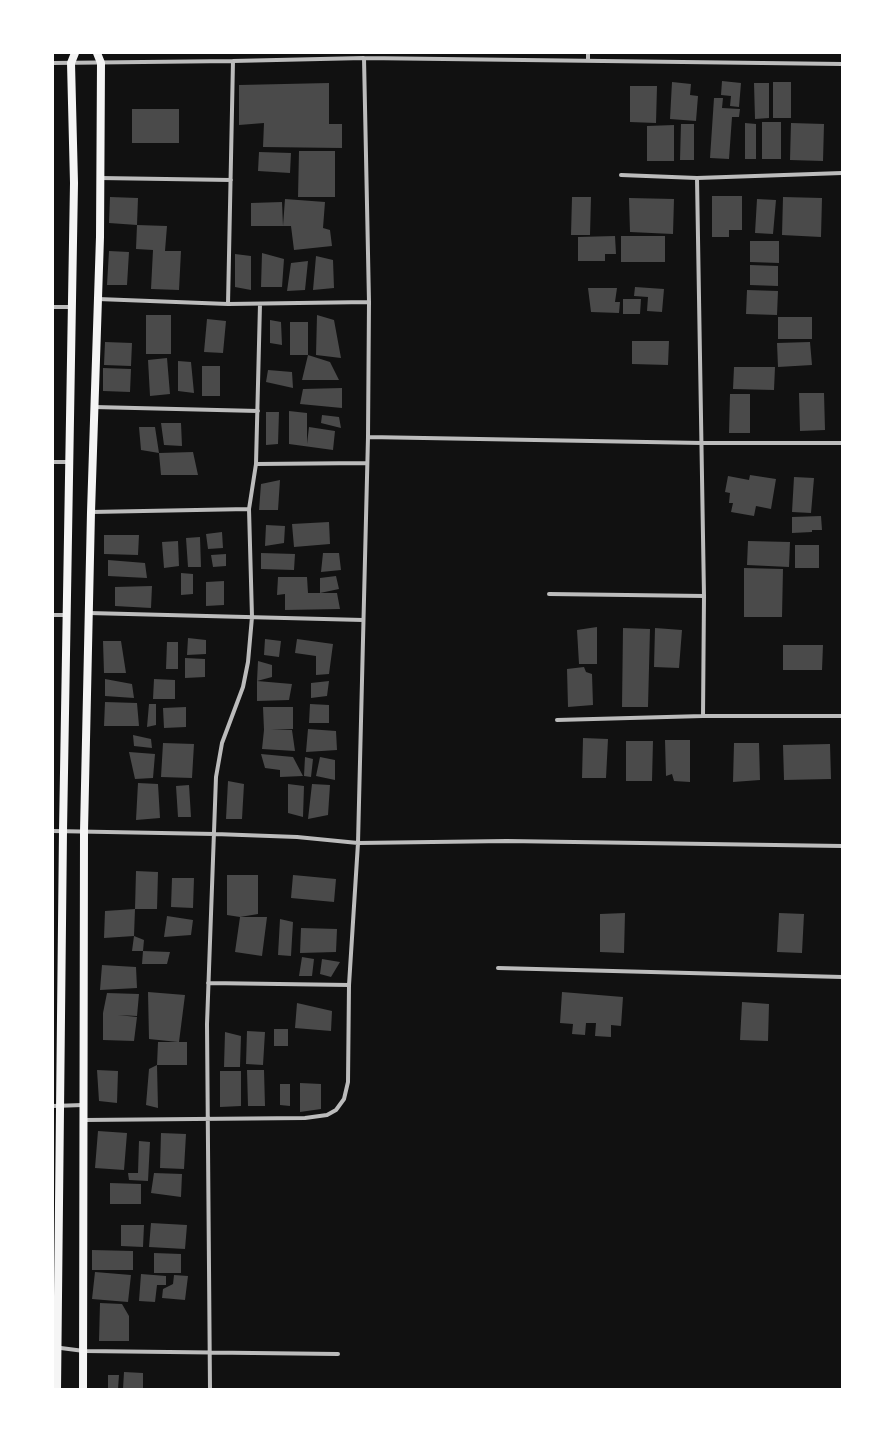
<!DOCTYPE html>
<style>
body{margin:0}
#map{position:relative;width:895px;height:1442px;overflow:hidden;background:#111;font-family:Overpass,sans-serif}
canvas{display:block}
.frame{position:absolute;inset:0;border:54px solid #fff;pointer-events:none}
</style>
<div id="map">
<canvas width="895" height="1442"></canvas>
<div class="frame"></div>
</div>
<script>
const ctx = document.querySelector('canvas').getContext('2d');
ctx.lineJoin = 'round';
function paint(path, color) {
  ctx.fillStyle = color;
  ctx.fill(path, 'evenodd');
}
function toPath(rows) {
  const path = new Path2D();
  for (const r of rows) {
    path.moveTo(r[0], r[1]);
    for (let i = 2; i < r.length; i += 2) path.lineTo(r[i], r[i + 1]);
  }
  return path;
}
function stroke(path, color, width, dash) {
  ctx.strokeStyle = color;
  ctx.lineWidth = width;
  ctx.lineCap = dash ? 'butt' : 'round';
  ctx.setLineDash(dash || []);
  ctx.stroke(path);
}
const building = toPath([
 [722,81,741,83,739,107,730,106,731,96,721,95],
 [672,82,691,84,690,95,698,96,696,121,670,119],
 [773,82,791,82,791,118,773,118],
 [329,83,329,124,342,124,342,148,263,147,264,123,239,125,239,85],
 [754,83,769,83,769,118,755,119],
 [630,86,657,86,656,123,630,122],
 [714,98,723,98,722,108,740,109,739,117,732,117,729,159,710,158],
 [132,109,179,109,179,143,132,143],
 [762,122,781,122,781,159,762,159],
 [745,123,756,124,756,159,745,159],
 [791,123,824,124,823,161,790,160],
 [681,124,694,124,694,160,680,160],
 [674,125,674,161,647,161,647,126],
 [299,151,335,151,335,197,298,197],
 [259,152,291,153,290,173,258,171],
 [712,196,742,196,742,230,729,230,729,237,712,237],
 [110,197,138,198,137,225,109,223],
 [572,197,591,197,590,235,571,235],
 [783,197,822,198,821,237,782,235],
 [629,198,674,199,673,234,630,232],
 [285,199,325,202,323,228,330,230,332,246,294,250,291,226,283,226],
 [757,199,776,200,773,234,755,233],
 [282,202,283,226,251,226,251,203],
 [137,225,167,226,165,251,181,251,179,290,151,289,153,250,136,249],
 [615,236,616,254,605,254,605,261,578,261,578,237],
 [621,236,665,236,665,262,621,262],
 [750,241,779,241,779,263,750,262],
 [109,251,129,252,127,285,107,285],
 [262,253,284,259,282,287,261,287],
 [235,254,251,256,251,290,235,287],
 [316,256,333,260,334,288,313,290],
 [308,261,305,290,287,291,291,263],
 [750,265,778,266,778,286,750,285],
 [635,287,664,289,662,312,647,311,648,297,634,296],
 [588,288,617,288,615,302,620,302,619,313,591,312],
 [747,290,778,291,777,315,746,314],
 [623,299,641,299,640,314,623,314],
 [146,315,171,315,171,354,146,354],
 [317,315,334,320,341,358,316,355],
 [778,317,812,317,812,339,778,339],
 [207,319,226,321,223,353,204,352],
 [270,320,281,322,282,345,270,343],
 [290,322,308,322,308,355,330,362,339,380,302,380,308,355,290,355],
 [632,341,669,341,668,365,632,364],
 [105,342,132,343,131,366,104,365],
 [810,342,812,365,778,367,777,343],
 [167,358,170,394,150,396,148,360],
 [178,361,191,362,194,393,178,391],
 [202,366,220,366,220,396,202,396],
 [734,367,775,367,774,390,733,389],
 [103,368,131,369,130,392,103,391],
 [268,370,292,372,293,388,266,382],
 [342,388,342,408,300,404,303,389],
 [799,393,824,393,825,430,800,431],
 [730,394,750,394,750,433,729,433],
 [289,411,307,413,307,444,309,427,335,431,333,450,289,444],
 [266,412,279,412,278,444,266,445],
 [322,415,339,417,341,428,321,423],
 [161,423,181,423,182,446,164,445],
 [139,427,155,427,159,453,141,450],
 [193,452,198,475,161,475,159,453],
 [750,475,776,479,771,509,756,506,754,516,731,512,733,503,729,503,730,493,725,492,728,476,749,480],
 [794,477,814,478,811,513,792,512],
 [280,480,278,510,259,510,261,484],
 [821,516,822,530,812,530,812,532,792,533,792,517],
 [329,522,330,544,294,547,292,524],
 [266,525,285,526,284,543,265,546],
 [222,532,223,548,208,549,206,534],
 [104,535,139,535,138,555,104,554],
 [200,537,201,567,188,567,186,538],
 [178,541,179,566,164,568,162,542],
 [748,541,790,542,789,567,747,565],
 [795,545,819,545,819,568,795,568],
 [261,553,295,554,294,570,261,569],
 [323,553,339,553,341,570,321,572],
 [226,554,226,566,213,567,211,555],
 [108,560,145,563,147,578,108,576],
 [744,568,783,569,782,617,744,617],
 [181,573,193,574,193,594,181,595],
 [336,576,339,589,320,593,320,578],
 [278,577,307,577,308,593,337,593,340,609,285,610,285,594,277,595],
 [224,581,224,605,206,606,206,582],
 [152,586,151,608,115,606,115,587],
 [597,627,597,664,579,664,577,630],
 [623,628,650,629,648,707,622,707],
 [655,628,682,630,679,668,654,667],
 [188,638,206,640,206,654,187,655],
 [265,639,281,641,279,657,264,655],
 [297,639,333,644,329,674,316,675,316,656,295,653],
 [103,641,121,641,126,673,104,673],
 [167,642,178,642,178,669,166,669],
 [783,645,823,645,822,670,783,670],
 [185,658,205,659,205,677,185,678],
 [258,661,272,665,272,677,257,681,292,684,289,700,257,701,257,681],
 [584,667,586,672,592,674,593,705,568,707,567,669],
 [105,679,132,684,134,698,105,696],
 [154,679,175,680,175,699,153,699],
 [329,681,327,696,311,698,311,683],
 [105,702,137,703,139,726,104,726],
 [149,704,156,704,156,725,147,727],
 [310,704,329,705,329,723,309,723],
 [186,707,186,727,164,728,163,708],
 [263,707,293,707,293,729,271,730,292,730,295,751,262,749,264,730],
 [308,729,336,731,337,750,306,752],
 [133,735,151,739,152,748,134,746],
 [583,738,608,739,606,778,582,778],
 [665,740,690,740,690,782,674,781,672,774,666,776],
 [626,741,653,741,652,781,626,781],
 [163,743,194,744,192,778,161,777],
 [734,743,759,743,760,780,733,782],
 [830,744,831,779,784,780,783,745],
 [129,752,155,754,153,778,135,779],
 [261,754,293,757,303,776,280,777,280,770,265,768],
 [305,757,313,759,311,777,304,776],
 [320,757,335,760,335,780,316,776],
 [228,781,244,784,242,819,226,819],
 [138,783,158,784,160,818,136,820],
 [288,784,304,786,303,817,288,813],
 [312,784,330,785,328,815,308,819],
 [189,785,191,817,178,817,176,786],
 [136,871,158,872,157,909,135,909],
 [227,875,258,875,258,914,240,917,227,915],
 [293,875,336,879,334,902,291,898],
 [172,878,194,878,193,908,171,907],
 [135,909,134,936,104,938,105,911],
 [625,913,624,953,600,952,600,914],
 [779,913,804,914,802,953,777,952],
 [167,916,193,920,191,935,164,937],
 [240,917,267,917,262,956,235,952],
 [280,919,293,922,291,956,278,955],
 [301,928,337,929,336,952,300,953],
 [134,936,144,940,143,951,132,951],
 [143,951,170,952,167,964,142,964],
 [302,957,314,959,312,976,299,976],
 [322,959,340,962,331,977,320,974],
 [102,965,136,967,137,988,100,990],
 [148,992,185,995,179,1042,187,1042,187,1065,157,1065,158,1108,146,1105,149,1069,157,1065,158,1042,178,1042,149,1039],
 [562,992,623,997,621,1026,611,1025,611,1037,595,1036,596,1023,586,1023,585,1035,572,1034,573,1024,560,1023],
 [107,993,139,994,137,1016,118,1015,137,1017,134,1041,103,1040,103,1013],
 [742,1002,769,1004,768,1041,740,1040],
 [297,1003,332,1011,331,1031,295,1028],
 [274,1029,288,1029,288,1046,274,1046],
 [247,1031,265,1032,263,1065,246,1064],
 [225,1032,241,1036,240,1067,224,1067],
 [97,1070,118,1071,117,1103,99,1101],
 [247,1070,264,1070,265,1106,248,1106],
 [220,1071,241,1071,241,1106,220,1107],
 [300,1083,321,1084,321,1109,300,1112],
 [280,1084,290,1084,290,1106,280,1105],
 [98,1131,127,1133,124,1170,95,1168],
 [161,1133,186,1134,184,1169,160,1168],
 [139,1141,150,1142,148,1181,129,1180,128,1173,138,1173],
 [154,1173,182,1174,181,1197,151,1193],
 [110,1183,141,1184,141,1204,110,1204],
 [151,1223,187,1225,185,1249,149,1247],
 [121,1225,144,1225,143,1247,121,1246],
 [92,1250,133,1251,133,1270,92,1270],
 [154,1253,181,1254,181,1273,154,1273],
 [95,1272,131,1275,128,1302,92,1299],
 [141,1274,166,1276,166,1285,157,1285,155,1302,139,1301],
 [174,1275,188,1276,185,1300,162,1298,163,1289,173,1284],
 [100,1303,122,1304,129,1316,129,1341,99,1341],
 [124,1372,143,1373,143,1389,123,1389],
 [108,1375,119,1375,118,1389,108,1389]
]);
const minor = toPath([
 [364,58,842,64],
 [233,61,228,304,369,302],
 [588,61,588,53],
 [53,63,233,61,364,58,369,302,368,437,358,843,349,985,348,1082,344,1099,336,1110,327,1115,305,1118,84,1120],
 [621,175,697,178,842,173],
 [100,178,231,180],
 [697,178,704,596,703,716],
 [98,299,228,304],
 [53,307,72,307],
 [94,407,258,411],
 [368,437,702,443,842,443],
 [53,462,69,462],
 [256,464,260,304],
 [91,512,249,509,256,464,367,463],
 [549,594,704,596],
 [89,613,363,620],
 [53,615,67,615],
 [557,720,703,716,842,716],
 [53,831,215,834,297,837,358,843,507,841,842,846],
 [498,968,842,977],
 [208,983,349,985],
 [53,1106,83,1105],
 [53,1347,84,1351,338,1354],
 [210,1389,207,1024,216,777,222,743,243,687,248,662,252,617,249,509]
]);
const secondary = toPath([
 [57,1389,63,831,74,183,71,63,75,53],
 [83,1389,84,831,91,512,100,237,101,63,97,53]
]);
paint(building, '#4a4a4a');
stroke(minor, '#bcbcbc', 4);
stroke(secondary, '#f5f5f5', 8);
</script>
